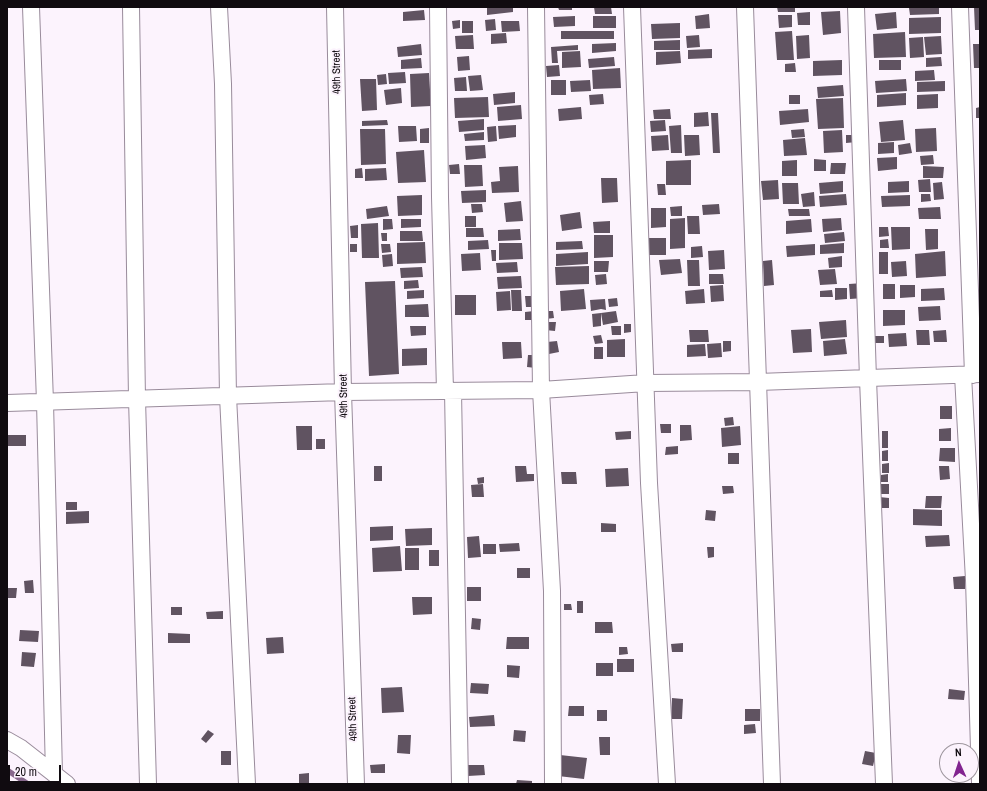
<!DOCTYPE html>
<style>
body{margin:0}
#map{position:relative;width:987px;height:791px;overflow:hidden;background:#fcf3fd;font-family:"Archivo Narrow",sans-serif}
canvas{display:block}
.frame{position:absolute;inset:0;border:8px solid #100b10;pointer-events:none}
.north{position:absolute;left:939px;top:743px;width:40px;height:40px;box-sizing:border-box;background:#fcf3fd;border:1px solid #9e969e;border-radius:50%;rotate:357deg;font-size:11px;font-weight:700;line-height:16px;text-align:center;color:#100b10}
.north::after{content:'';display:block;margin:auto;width:14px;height:18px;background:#822490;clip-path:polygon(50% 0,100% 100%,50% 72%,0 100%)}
.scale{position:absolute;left:8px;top:765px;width:53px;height:18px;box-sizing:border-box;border:2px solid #100b10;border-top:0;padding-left:5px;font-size:12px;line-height:14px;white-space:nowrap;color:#100b10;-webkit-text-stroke:3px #fcf3fd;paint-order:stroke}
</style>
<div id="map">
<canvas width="987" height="791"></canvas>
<div class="frame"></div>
<div class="north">N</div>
<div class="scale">20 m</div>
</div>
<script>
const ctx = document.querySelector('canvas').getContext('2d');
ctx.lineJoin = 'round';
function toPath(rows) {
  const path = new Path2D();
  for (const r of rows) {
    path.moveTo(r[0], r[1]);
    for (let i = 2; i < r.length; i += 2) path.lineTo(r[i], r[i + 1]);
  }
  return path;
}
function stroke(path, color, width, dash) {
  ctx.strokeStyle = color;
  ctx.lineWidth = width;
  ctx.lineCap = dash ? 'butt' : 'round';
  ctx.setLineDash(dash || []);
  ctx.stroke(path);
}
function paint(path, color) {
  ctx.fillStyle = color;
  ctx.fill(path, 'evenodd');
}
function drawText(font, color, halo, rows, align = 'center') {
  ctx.font = font + ' "Archivo Narrow",sans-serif';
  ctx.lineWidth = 4;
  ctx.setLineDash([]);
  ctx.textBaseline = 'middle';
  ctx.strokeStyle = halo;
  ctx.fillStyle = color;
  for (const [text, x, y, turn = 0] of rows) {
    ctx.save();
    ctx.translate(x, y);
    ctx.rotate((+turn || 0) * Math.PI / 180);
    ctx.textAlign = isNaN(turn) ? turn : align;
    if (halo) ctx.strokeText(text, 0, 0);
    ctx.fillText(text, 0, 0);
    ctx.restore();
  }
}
const stream = toPath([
 [7,770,28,784]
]);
const building = toPath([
 [487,7,513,7,513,12,487,15],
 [558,7,572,7,572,10,559,10],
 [594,7,611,7,612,14,595,14],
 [777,7,795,7,795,12,778,12],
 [939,7,939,14,910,15,909,8],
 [974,7,980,7,980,30,975,30],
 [424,10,425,20,403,21,403,12],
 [840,11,841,33,823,35,821,12],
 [810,12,810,25,798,25,797,13],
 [896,12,897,28,877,30,875,14],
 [709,14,710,28,696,29,695,16],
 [778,15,792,15,792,27,779,28],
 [575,16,575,26,554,27,553,17],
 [593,16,616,16,616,28,593,28],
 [941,17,941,33,909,34,909,18],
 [495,19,496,30,486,31,485,20],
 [460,20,460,28,453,29,452,21],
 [462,21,473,21,473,33,462,33],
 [501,21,519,21,520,31,502,32],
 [680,23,680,38,652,39,651,24],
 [561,31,614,31,614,39,561,39],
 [792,31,794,60,777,60,775,32],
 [905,32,906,57,874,58,873,34],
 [506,33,507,43,491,44,491,34],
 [473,35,474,49,456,49,455,36],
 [699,35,700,47,687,48,686,36],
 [809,35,810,58,797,59,796,36],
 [941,36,942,54,926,55,924,37],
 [923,37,924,57,910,58,909,38],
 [680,40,680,50,654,50,654,41],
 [616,43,616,51,592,53,592,44],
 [421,44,422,55,398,57,397,47],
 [973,44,980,44,980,68,974,68],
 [578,45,578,50,557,51,558,63,552,63,551,47],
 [712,49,712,58,688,59,688,50],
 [580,51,581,67,562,68,562,52],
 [680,51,681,63,656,65,656,52],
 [469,56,470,70,458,71,457,57],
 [614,57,615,66,589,68,588,59],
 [941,57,942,66,926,67,926,58],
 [421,58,422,68,401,69,401,60],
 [842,60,842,75,813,76,813,61],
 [879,60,901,60,901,70,879,70],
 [795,63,796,72,785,72,785,64],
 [559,65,560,76,547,77,546,66],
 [620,68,621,88,593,89,592,70],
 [934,70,935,80,915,81,915,71],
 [405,72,406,83,389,84,388,73],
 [429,73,431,106,411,107,410,74],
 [386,74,387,84,378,85,377,75],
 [481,75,483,90,470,91,468,76],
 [466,77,467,91,455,91,454,78],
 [360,79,376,79,377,110,362,111],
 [906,79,907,91,876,93,875,81],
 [551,80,566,80,566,95,551,95],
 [590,80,591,91,571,92,570,81],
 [945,81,945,91,917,92,917,82],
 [843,85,844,96,818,98,817,87],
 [401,88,402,103,386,105,384,90],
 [515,92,515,103,494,105,493,94],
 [906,93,906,105,877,107,877,95],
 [603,94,604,104,590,105,589,95],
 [938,94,938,108,917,109,917,95],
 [789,95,800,95,800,104,789,104],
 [488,97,489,117,455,118,454,98],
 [843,98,844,128,818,129,816,99],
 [521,105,522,119,498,121,497,107],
 [581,107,582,119,559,121,558,109],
 [980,107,980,118,976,118,976,108],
 [670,109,671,119,654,119,653,110],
 [808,109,809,122,780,125,779,111],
 [708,112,709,126,694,127,694,113],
 [711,113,718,113,720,153,713,153],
 [484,119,484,130,459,132,458,121],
 [387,120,388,125,362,126,362,121],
 [665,120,666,131,651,132,650,121],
 [903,120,905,140,881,142,879,122],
 [516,125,516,137,499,139,498,126],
 [681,125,682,153,671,153,669,126],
 [398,126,416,126,417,141,399,142],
 [496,126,497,141,488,142,487,127],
 [429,128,429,143,420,143,420,129],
 [936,128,937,151,916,152,915,129],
 [360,129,385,129,386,164,361,165],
 [804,129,805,137,792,138,791,130],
 [842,130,843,152,824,153,823,131],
 [484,132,484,140,465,141,464,134],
 [668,135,669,150,652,151,651,136],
 [684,135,699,135,700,155,685,156],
 [846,135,856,135,857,142,846,143],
 [805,138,807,155,784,156,783,140],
 [894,142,894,153,878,154,878,143],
 [910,143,912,153,899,155,898,145],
 [485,145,486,158,466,160,465,146],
 [424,150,426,182,398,183,396,152],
 [933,155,934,164,921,165,920,156],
 [897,157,897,169,878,171,877,158],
 [814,159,826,160,826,171,814,171],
 [691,160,691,185,666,185,666,161],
 [797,160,797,176,782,176,782,161],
 [831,163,846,163,845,174,830,174],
 [459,164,460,174,450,174,449,165],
 [464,165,482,165,483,186,465,187],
 [518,166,519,192,492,193,491,182,500,181,499,167],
 [923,166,944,167,943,178,923,178],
 [362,168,363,178,355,178,355,169],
 [386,168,387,180,365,181,365,169],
 [601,178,617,178,618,202,602,203],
 [930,179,931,192,919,192,918,180],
 [778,180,779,199,763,200,761,181],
 [843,181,843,192,820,194,819,183],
 [909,181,909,192,888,193,888,182],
 [942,182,944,199,934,200,933,183],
 [782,183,798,183,799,204,783,204],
 [657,184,665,184,666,195,658,195],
 [486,190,486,202,462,203,461,191],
 [814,192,815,206,803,207,801,194],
 [846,194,847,205,820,207,819,196],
 [921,194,930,194,931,201,921,202],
 [422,195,422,215,398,216,397,196],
 [910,195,910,206,882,207,881,196],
 [521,201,523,221,506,222,504,203],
 [471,204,482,204,483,212,472,213],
 [719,204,720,214,703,215,702,205],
 [387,206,389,216,367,219,366,209],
 [682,206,682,216,671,216,670,207],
 [940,207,941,219,919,219,918,208],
 [651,208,666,208,666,227,651,228],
 [788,209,809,209,810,216,789,216],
 [580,212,582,228,562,231,560,215],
 [465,216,476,216,476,227,465,227],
 [687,216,699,216,700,234,688,234],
 [685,218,685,248,670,249,670,219],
 [841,218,842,230,823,232,822,219],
 [383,219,392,219,393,229,383,230],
 [401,219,421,219,421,227,401,228],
 [811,219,812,232,786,234,786,221],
 [610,221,610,233,594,233,593,222],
 [378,223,379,258,362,258,361,224],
 [358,225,358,238,351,238,350,226],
 [879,227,888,227,889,236,879,237],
 [891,227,910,227,910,249,892,250],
 [466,228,483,228,484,237,466,237],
 [520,229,521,240,498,241,498,230],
 [925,229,938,229,938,249,926,250],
 [400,231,422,231,423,241,400,241],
 [844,232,845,241,825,243,824,234],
 [381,233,387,233,387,241,382,241],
 [594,235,613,235,613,257,594,258],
 [649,238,666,238,666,255,649,255],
 [888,239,889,248,880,248,880,240],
 [488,240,489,249,468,250,468,241],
 [582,241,583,249,556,250,556,242],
 [425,242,426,263,397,264,397,243],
 [499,243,522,243,523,259,499,260],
 [844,243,844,253,820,254,820,245],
 [350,244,357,244,357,252,350,252],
 [381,244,390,244,391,252,382,253],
 [815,244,815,255,787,257,786,246],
 [702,246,703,257,691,258,691,247],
 [491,250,496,250,496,261,492,261],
 [724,250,725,269,709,270,708,251],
 [945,251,946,276,916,278,915,254],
 [588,252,588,264,556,266,556,254],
 [879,252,888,252,888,274,879,274],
 [480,253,481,270,462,271,461,254],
 [392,254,393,266,383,267,382,255],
 [842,256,842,267,829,268,828,258],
 [680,259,682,273,661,275,659,260],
 [687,260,699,260,700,286,688,286],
 [772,260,774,285,764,286,763,261],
 [594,261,609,261,608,272,594,272],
 [906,261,907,276,892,277,891,262],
 [517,262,518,272,497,273,496,263],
 [589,266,589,284,556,285,555,267],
 [422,267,423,277,401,278,400,268],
 [835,269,837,284,820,285,818,270],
 [606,274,607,284,596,285,595,275],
 [709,274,723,274,724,284,709,284],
 [521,276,522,288,498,289,497,277],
 [418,280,419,288,404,289,404,281],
 [395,281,399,374,369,376,365,282],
 [863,283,864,298,850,299,849,284],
 [883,284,895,284,895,299,883,299],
 [723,285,724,301,711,302,710,286],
 [900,285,915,285,915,297,900,298],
 [835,288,847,288,847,299,835,300],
 [944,288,945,300,921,301,921,289],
 [584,289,586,309,561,311,560,291],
 [704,289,705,303,686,304,685,291],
 [424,290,424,298,407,299,407,291],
 [511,290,521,290,522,311,512,311],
 [832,290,833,297,820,297,820,291],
 [510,291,511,310,497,311,496,292],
 [455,295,476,295,476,315,455,315],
 [525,296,537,296,538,307,526,307],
 [617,298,618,306,609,307,608,299],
 [605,299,606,310,601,309,591,311,590,300],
 [428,304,429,317,405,317,405,305],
 [940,306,941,320,919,321,918,307],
 [883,310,905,310,905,325,883,326],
 [534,311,535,320,525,320,525,312],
 [546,311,553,311,554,318,546,319],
 [616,311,618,322,603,325,601,313],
 [601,313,601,326,593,327,592,314],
 [846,320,847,337,821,339,819,322],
 [546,322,556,322,555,331,545,330],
 [624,324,631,324,631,332,624,333],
 [410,326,426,326,426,335,411,336],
 [611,326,621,326,621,335,612,335],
 [811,329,812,352,793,353,791,330],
 [689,330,708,330,709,342,690,342],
 [916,330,929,330,930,345,917,345],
 [946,330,947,342,934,342,933,331],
 [906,333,907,346,889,347,888,334],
 [601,335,603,343,595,344,593,336],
 [874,336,884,336,884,343,875,343],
 [625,339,625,357,607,357,607,340],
 [845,339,847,354,824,356,823,341],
 [557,341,559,352,549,354,547,342],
 [723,341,731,341,731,351,723,352],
 [502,342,521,342,522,358,503,359],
 [721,343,722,357,708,358,707,344],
 [705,344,706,356,687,357,687,345],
 [594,347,603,347,603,359,594,359],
 [427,348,427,365,402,366,402,349],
 [528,355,537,355,536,368,527,367],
 [940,406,952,406,952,419,940,419],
 [733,417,734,425,725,426,724,418],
 [660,424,671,424,671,433,661,433],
 [680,425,691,425,692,440,680,441],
 [296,426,312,426,312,450,297,450],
 [740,426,741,445,722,447,721,428],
 [951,428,951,441,939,441,939,429],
 [631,431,631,439,616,440,615,432],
 [882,431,888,431,888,448,882,448],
 [7,435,26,435,26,446,7,446],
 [316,439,325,439,325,449,316,449],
 [678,446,678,454,665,455,666,447],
 [940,448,955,448,955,462,939,461],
 [888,450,888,461,882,461,882,451],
 [728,453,739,453,739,464,728,464],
 [889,463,889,473,882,473,882,464],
 [374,466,382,466,382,481,374,481],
 [515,466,526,466,527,474,534,474,534,481,516,482],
 [939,466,949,466,950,479,940,480],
 [628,468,629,486,606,487,605,469],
 [561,472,576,472,577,484,562,484],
 [888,474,888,482,881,482,881,475],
 [484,477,484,483,478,484,477,478],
 [483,484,484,497,472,497,471,485],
 [880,484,889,484,889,494,880,494],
 [722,486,733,486,734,493,723,494],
 [926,496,942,496,941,508,925,508],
 [879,497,889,498,889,508,879,508],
 [66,502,77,502,77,510,66,510],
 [913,509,942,510,942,526,913,525],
 [706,510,716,511,715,521,705,520],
 [89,511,89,523,66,524,66,512],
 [601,523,616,524,616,532,601,532],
 [393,526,393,540,370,541,370,527],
 [432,528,432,545,406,546,405,529],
 [949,535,950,546,926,547,925,536],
 [479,536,481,557,468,558,467,537],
 [519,543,520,551,500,552,499,544],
 [483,544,496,544,496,554,483,554],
 [400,546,402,571,373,572,372,548],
 [707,547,714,547,714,557,708,558],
 [405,548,419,548,419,570,405,570],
 [429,550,439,550,439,566,429,566],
 [517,568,530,568,530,578,517,578],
 [965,576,965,589,954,589,953,577],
 [33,580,34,593,25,593,24,581],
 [467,587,481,587,481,601,467,601],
 [8,588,17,588,16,598,8,598],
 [412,597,432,597,432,614,413,615],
 [577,601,583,601,583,613,577,613],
 [564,604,571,604,572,610,564,610],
 [171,607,182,607,182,615,171,615],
 [223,611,223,619,207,619,206,612],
 [472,618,481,619,480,630,471,629],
 [595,622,612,622,613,633,595,633],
 [20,630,39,631,38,642,19,641],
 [168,633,190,634,190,643,168,643],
 [283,637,284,653,267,654,266,638],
 [507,637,529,637,529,649,506,649],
 [683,643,683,652,672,652,671,644],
 [619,647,627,647,628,654,619,655],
 [22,652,36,653,34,667,21,666],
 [617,659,634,659,634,672,617,672],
 [596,663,613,663,613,676,596,676],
 [507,665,520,666,519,678,507,677],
 [471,683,489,684,488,694,470,693],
 [402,687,404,712,382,713,381,688],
 [949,689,965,691,964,700,948,699],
 [672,698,683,699,682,719,671,719],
 [569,706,584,706,584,716,568,716],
 [745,709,760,709,760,721,745,721],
 [597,710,607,710,607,721,597,721],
 [494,715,495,726,470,727,469,717],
 [755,724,756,733,744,734,744,725],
 [208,730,214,734,206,743,201,739],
 [514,730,526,731,525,742,513,741],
 [398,735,411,735,410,754,397,753],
 [599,737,610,737,610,755,600,755],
 [221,751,231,751,231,765,221,765],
 [865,751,876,753,873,766,862,764],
 [560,755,587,758,584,779,558,776],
 [385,764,385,773,371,773,370,765],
 [468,765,484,765,485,775,468,776],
 [309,773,309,784,299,784,299,774],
 [517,780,532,781,532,784,516,784]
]);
const street = toPath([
 [31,7,45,402,54,774],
 [131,7,137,399,148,784],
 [219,7,223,84,228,396,247,784],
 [335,7,343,392,356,784],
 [438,7,440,197,445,391],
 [536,7,541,390,552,591,553,784],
 [632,7,649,483,667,784],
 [745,7,772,784],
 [856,7,868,379,884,784],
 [960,7,973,375],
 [963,375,974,580,980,783],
 [453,391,460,784],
 [7,403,343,392,541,390,646,383,758,382,980,374],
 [7,740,21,748,67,784]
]);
const streetNames = [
 ["49th Street",337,72,-91],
 ["49th Street",344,396,-91],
 ["49th Street",353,719,-92]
];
stroke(stream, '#88698d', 5.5);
paint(building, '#605361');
stroke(street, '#998b9b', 18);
stroke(street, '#fff', 16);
drawText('11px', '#100b10', '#fcf3fd', streetNames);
</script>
